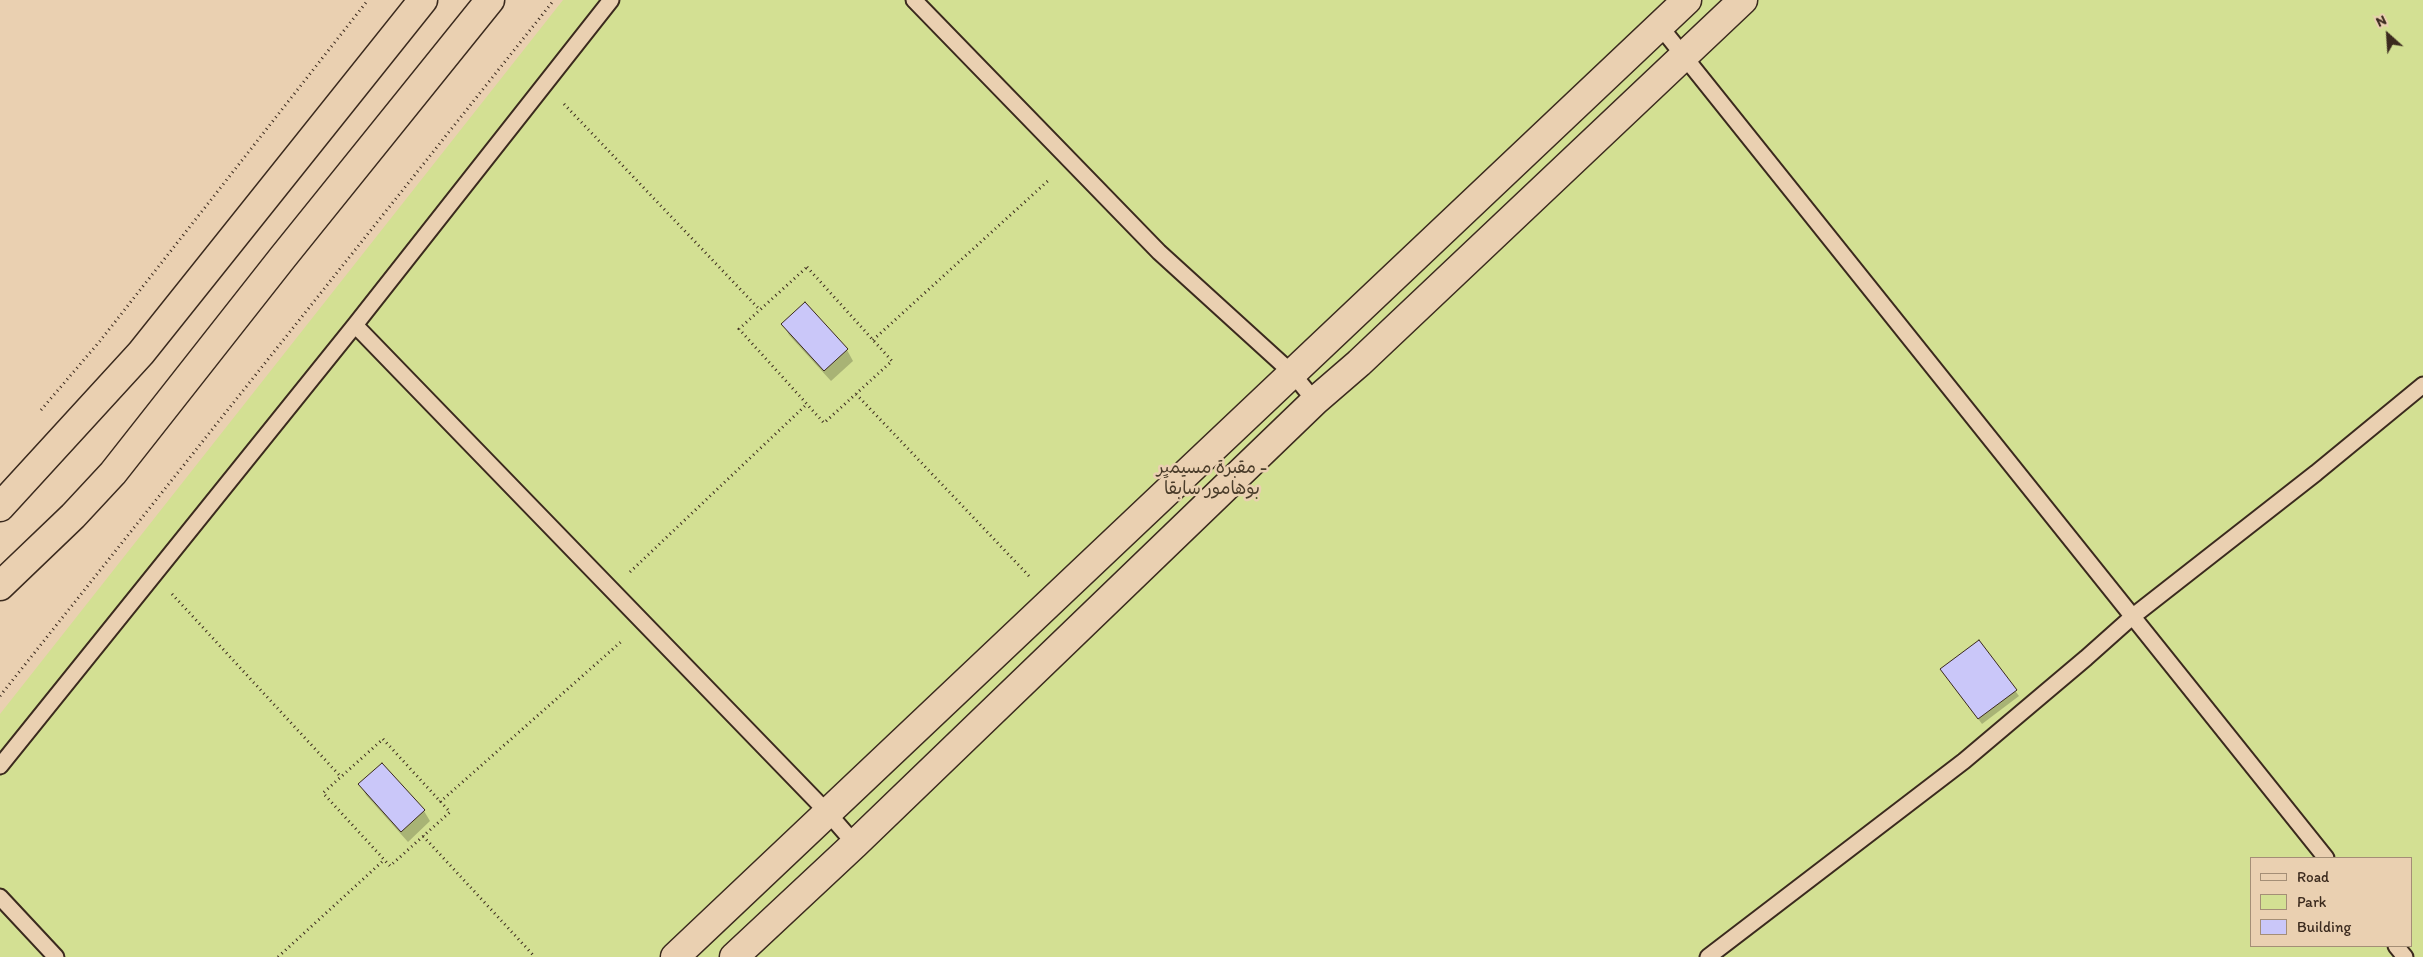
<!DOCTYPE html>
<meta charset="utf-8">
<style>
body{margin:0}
#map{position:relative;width:2423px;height:957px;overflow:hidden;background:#ead0b1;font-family:Itim,sans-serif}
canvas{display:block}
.legend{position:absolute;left:2250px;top:857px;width:162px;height:90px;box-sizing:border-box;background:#ead0b1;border:1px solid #a48e76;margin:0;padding:6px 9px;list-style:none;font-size:15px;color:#3b2a1e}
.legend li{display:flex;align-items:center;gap:10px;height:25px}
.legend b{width:25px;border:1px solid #a48e76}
.north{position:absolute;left:2363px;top:10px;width:50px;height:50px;-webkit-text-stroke:4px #ead0b1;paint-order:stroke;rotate:334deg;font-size:14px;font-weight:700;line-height:20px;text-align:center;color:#3b2a1e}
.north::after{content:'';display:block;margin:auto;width:18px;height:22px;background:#3b2a1e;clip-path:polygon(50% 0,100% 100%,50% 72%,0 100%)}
</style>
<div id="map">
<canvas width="2423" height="957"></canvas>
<ul class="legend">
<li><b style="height:6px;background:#ead0b1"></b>Road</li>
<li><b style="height:14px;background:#d3e093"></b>Park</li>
<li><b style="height:14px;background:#cac7f9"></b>Building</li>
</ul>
<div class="north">N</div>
</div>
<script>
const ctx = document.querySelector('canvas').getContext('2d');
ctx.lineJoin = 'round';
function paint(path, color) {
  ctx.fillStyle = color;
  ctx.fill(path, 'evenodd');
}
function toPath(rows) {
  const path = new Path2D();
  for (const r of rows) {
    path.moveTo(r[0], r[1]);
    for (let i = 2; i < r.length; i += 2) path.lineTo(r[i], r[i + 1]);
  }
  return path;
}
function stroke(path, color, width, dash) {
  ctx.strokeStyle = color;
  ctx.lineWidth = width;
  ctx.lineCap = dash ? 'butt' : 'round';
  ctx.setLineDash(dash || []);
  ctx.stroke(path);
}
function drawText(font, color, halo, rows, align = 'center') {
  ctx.font = font + ' Itim,"Playpen Sans Arabic",sans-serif';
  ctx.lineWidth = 5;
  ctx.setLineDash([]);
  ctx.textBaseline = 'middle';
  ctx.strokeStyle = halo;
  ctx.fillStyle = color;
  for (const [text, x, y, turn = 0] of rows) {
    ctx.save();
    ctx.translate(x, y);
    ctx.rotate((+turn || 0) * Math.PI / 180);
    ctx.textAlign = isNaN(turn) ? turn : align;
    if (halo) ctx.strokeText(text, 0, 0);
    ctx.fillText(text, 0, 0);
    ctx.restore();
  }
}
const green = toPath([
 [563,0,2423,0,2423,957,0,957,0,714],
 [2252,858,2412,858,2412,946,2252,946]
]);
const shadow = toPath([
 [805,304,847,350,853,361,831,381,789,335,783,324],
 [1978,642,2019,696,1982,724,1945,674],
 [360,785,424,811,430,821,408,842,366,795]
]);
const building = toPath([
 [805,302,848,349,824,371,781,324,805,302],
 [1979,640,2017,690,1978,719,1940,669,1979,640],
 [382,763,425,810,401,832,358,784,382,763]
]);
const path = toPath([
 [564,104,760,310],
 [807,267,892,361,824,423,739,329,807,267],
 [873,340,1050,179],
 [856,394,1029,576],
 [41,410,100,341,368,0],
 [630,572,807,404],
 [172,594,341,777],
 [0,696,554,0],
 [383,739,450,812,390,866,323,793,383,739],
 [440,802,623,640],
 [423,836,535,957],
 [278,957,384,860]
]);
const lane = toPath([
 [914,0,1159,252,1292,373,1315,401],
 [1659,25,2326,858],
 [355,325,828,813,855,844],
 [0,766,355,325,611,0],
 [0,897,56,957],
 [2396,946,2405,957],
 [1708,957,1964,761,2086,658,2132,617,2316,473,2423,385]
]);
const street = toPath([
 [0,507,141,353,423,0],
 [0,586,73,516,113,473,283,257,490,0],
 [675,957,1687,0],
 [734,957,855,844,1315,401,1359,363,1743,0]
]);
const parkNames = [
 ["مقبرة مسيمير -",1212,468],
 ["بوهامور سابقاً",1212,489]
];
paint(green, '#d3e093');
paint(shadow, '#0003');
paint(building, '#cac7f9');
stroke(building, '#3b2a1e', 1);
stroke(lane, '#3b2a1e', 19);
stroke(street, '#3b2a1e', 31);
stroke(path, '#3b2a1e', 3, [1, 4]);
stroke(lane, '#ead0b1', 15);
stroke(street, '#ead0b1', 28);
drawText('18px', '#4a3c2a', '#ead0b1', parkNames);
</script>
